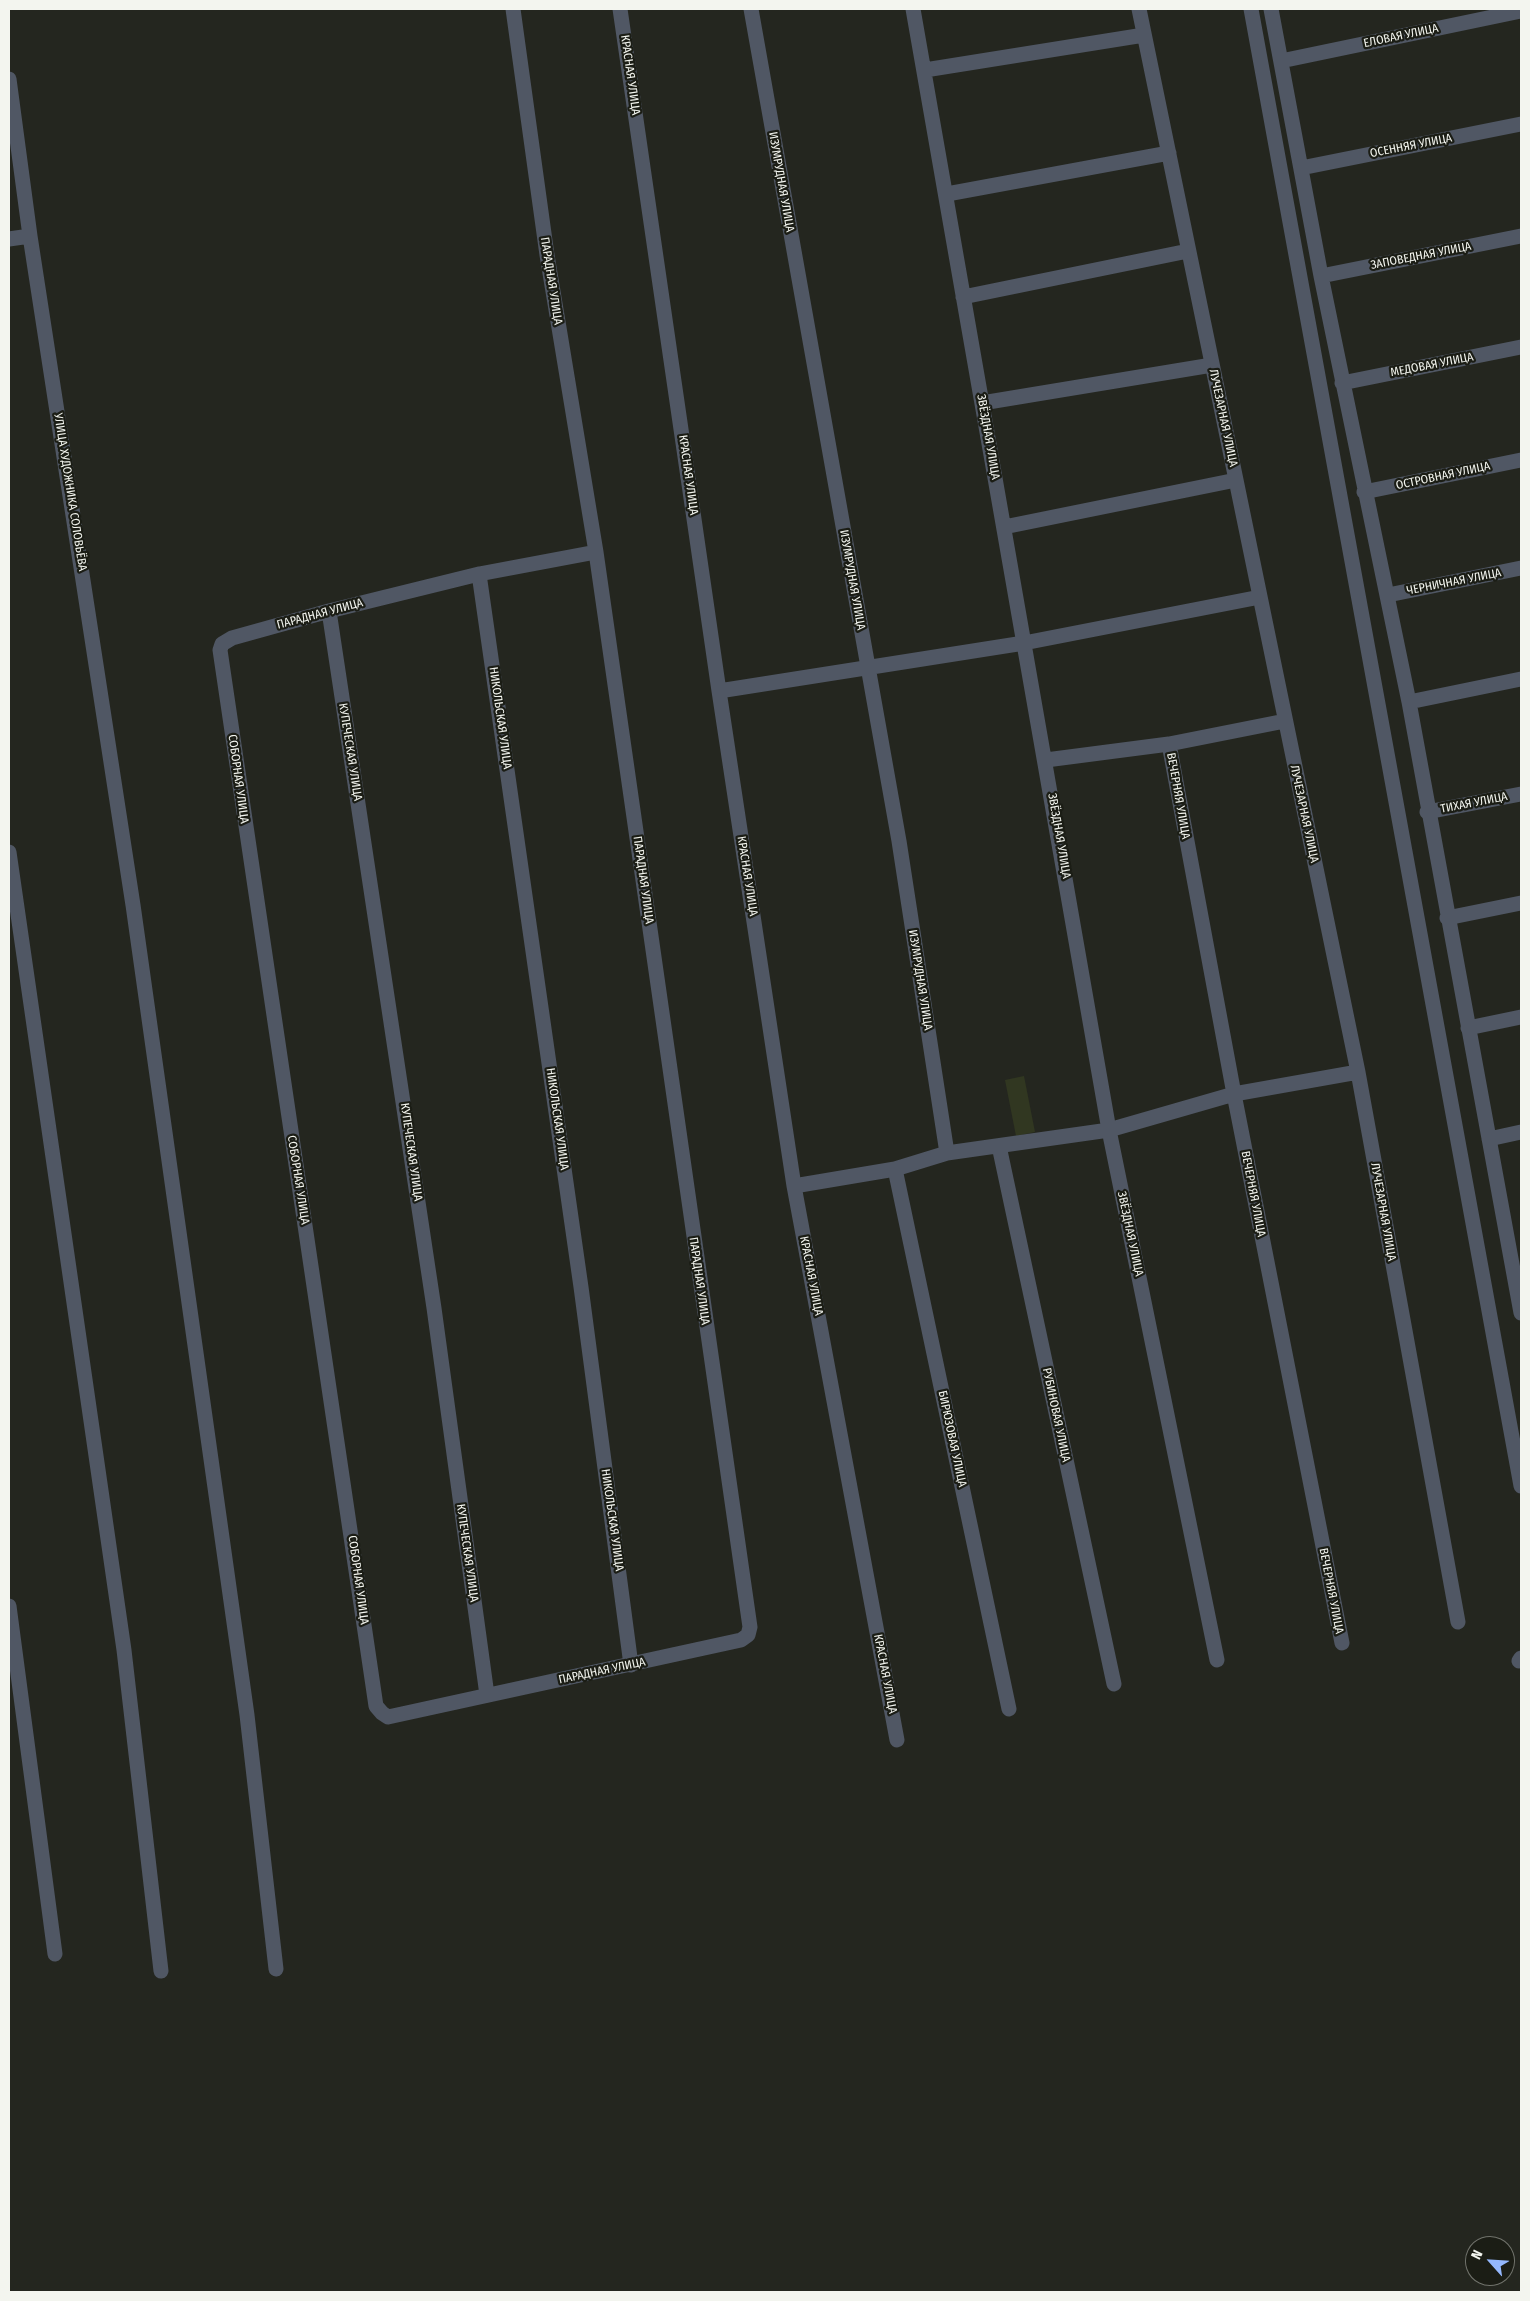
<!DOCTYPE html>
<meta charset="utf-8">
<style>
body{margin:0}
#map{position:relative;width:1530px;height:2301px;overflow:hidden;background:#24261f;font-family:"Fira Sans Condensed",sans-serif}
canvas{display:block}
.frame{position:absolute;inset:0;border:10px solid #f3f5ef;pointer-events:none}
.north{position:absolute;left:1465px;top:2236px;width:50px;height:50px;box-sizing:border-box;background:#1b1d15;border:1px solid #71736c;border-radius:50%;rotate:296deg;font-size:14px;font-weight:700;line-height:20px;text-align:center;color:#f3f5ef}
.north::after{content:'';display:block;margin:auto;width:18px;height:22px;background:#94b7fd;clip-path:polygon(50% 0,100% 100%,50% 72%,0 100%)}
</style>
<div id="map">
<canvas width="1530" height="2301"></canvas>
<div class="frame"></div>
<div class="north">N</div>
</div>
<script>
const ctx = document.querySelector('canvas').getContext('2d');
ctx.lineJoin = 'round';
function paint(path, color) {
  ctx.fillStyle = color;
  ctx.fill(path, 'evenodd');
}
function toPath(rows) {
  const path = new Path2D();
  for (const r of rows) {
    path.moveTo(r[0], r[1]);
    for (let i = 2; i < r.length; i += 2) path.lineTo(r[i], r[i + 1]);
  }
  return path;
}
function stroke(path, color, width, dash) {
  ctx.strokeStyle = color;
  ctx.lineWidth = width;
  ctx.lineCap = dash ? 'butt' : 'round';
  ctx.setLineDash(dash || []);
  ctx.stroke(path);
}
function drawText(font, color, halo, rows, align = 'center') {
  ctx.font = font + ' "Fira Sans Condensed",sans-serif';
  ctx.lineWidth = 4.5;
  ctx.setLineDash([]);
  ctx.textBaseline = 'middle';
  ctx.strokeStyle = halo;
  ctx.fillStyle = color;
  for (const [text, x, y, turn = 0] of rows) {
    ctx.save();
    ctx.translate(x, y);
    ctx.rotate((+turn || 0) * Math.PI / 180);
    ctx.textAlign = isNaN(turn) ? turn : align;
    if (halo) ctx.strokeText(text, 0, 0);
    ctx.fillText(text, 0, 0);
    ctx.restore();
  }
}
const green = toPath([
 [1024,1076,1035,1132,1016,1136,1005,1080]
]);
const minor = toPath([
 [513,9,547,255,596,552,750,1627,748,1635,741,1640,388,1717,382,1713,376,1706,220,650,222,644,232,638,329,611,479,574,596,552],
 [620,9,719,691,794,1186,897,1740],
 [751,9,899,841,947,1153],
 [913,9,1109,1130,1217,1660],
 [1139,9,1358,1072,1458,1622],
 [1251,9,1521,1486],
 [1271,9,1321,276,1409,702,1521,1313],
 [1281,61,1521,11],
 [925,70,1144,35],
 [9,79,30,236,133,905,247,1715,276,1969],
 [1301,168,1521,124],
 [947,194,1169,153],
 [9,239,30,236],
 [1321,276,1521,236],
 [963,297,1188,251],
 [1342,383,1521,347],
 [982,403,1212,365],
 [1364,492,1521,460],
 [1004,527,1236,480],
 [479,574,581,1287,631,1665],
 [1388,595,1521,568],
 [329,611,434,1308,487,1695],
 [719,691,1024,643,1260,597],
 [1409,702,1521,679],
 [1169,744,1234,1094,1342,1643],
 [1046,760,1169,744,1285,721],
 [1427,812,1521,794],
 [9,852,124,1650,161,1971],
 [1447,918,1521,903],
 [1468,1028,1521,1017],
 [1489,1139,1521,1132],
 [999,1146,1114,1684],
 [895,1169,1009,1709],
 [794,1186,895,1169,947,1153,1109,1130,1234,1094,1358,1072],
 [9,1606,55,1954],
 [1519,1661,1521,1658]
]);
const streetNames = [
 ["ЕЛОВАЯ УЛИЦА",1401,36,-12],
 ["КРАСНАЯ УЛИЦА",630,75,82],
 ["ОСЕННЯЯ УЛИЦА",1411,146,-11],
 ["ИЗУМРУДНАЯ УЛИЦА",781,182,80],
 ["ЗАПОВЕДНАЯ УЛИЦА",1421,256,-11],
 ["ПАРАДНАЯ УЛИЦА",551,281,81],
 ["МЕДОВАЯ УЛИЦА",1432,365,-11],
 ["ЛУЧЕЗАРНАЯ УЛИЦА",1223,418,78],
 ["ЗВЁЗДНАЯ УЛИЦА",988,437,80],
 ["КРАСНАЯ УЛИЦА",688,475,82],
 ["ОСТРОВНАЯ УЛИЦА",1443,476,-12],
 ["УЛИЦА ХУДОЖНИКА СОЛОВЬЁВА",70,492,81],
 ["ИЗУМРУДНАЯ УЛИЦА",852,580,80],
 ["ЧЕРНИЧНАЯ УЛИЦА",1454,582,-11],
 ["ПАРАДНАЯ УЛИЦА",320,614,-15],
 ["НИКОЛЬСКАЯ УЛИЦА",500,718,82],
 ["КУПЕЧЕСКАЯ УЛИЦА",350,752,81],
 ["СОБОРНАЯ УЛИЦА",238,779,82],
 ["ВЕЧЕРНЯЯ УЛИЦА",1178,796,80],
 ["ТИХАЯ УЛИЦА",1474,803,-11],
 ["ЛУЧЕЗАРНАЯ УЛИЦА",1304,814,78],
 ["ЗВЁЗДНАЯ УЛИЦА",1059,836,80],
 ["КРАСНАЯ УЛИЦА",747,876,81],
 ["ПАРАДНАЯ УЛИЦА",643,880,82],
 ["ИЗУМРУДНАЯ УЛИЦА",920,980,81],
 ["НИКОЛЬСКАЯ УЛИЦА",557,1119,82],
 ["КУПЕЧЕСКАЯ УЛИЦА",411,1152,82],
 ["СОБОРНАЯ УЛИЦА",298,1180,81],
 ["ВЕЧЕРНЯЯ УЛИЦА",1253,1194,79],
 ["ЛУЧЕЗАРНАЯ УЛИЦА",1383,1212,80],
 ["ЗВЁЗДНАЯ УЛИЦА",1130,1234,78],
 ["КРАСНАЯ УЛИЦА",811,1276,79],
 ["ПАРАДНАЯ УЛИЦА",699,1281,82],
 ["РУБИНОВАЯ УЛИЦА",1056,1415,78],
 ["БИРЮЗОВАЯ УЛИЦА",952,1439,78],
 ["НИКОЛЬСКАЯ УЛИЦА",612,1520,82],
 ["КУПЕЧЕСКАЯ УЛИЦА",467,1553,82],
 ["СОБОРНАЯ УЛИЦА",358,1580,82],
 ["ВЕЧЕРНЯЯ УЛИЦА",1331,1591,79],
 ["ПАРАДНАЯ УЛИЦА",602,1671,-12],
 ["КРАСНАЯ УЛИЦА",885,1674,79]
];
paint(green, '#313721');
stroke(minor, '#505764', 15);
drawText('12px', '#f3f5ef', '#1b1d15', streetNames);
</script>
